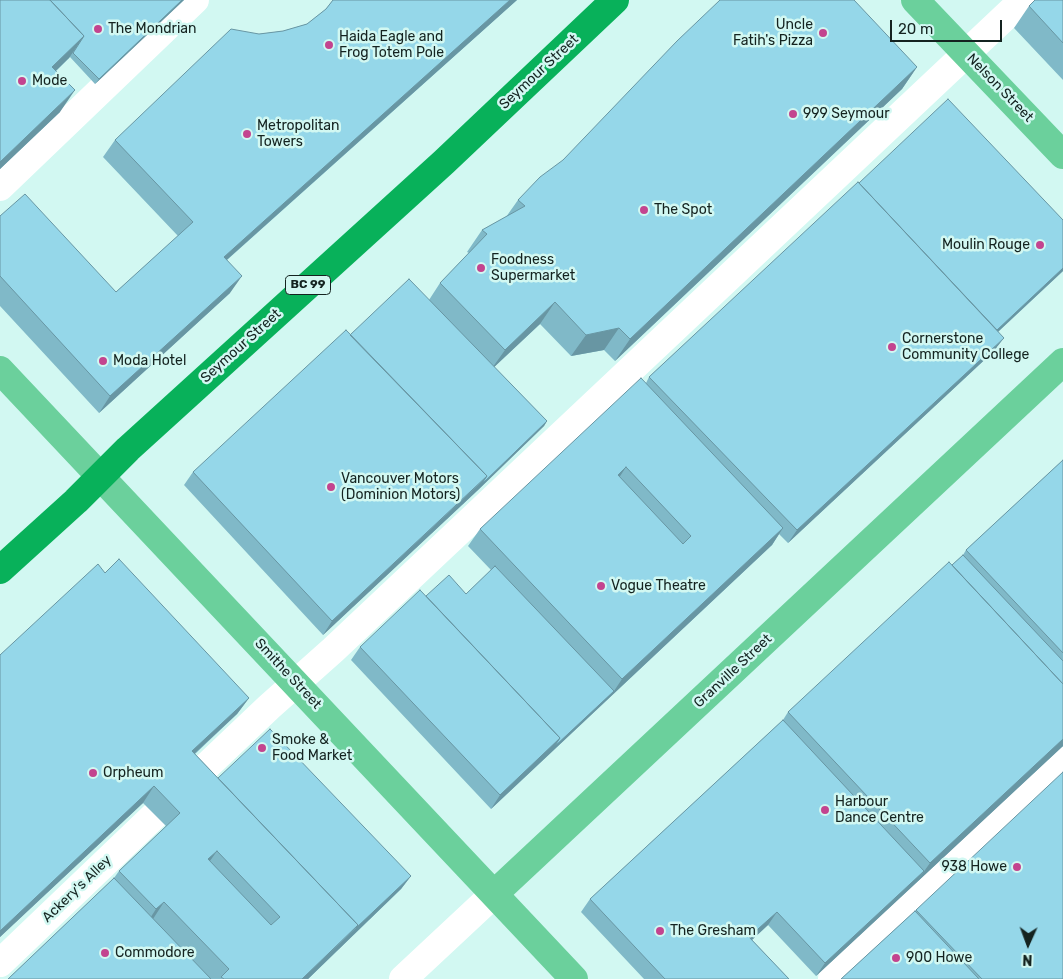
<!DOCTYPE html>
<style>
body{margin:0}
#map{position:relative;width:1063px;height:979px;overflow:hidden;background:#d2f8f2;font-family:Rubik,sans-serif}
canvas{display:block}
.north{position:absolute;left:1003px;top:919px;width:50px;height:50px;-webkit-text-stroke:4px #d2f8f2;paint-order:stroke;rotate:182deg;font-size:14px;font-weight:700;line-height:20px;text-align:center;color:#142320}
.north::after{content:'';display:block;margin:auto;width:18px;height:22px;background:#142320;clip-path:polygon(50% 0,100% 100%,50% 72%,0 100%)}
.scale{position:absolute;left:890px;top:20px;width:112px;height:22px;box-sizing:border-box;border:2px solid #142320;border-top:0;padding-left:6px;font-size:15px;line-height:18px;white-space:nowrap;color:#142320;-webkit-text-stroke:4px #d2f8f2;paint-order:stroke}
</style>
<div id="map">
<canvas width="1063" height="979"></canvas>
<div class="north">N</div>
<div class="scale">20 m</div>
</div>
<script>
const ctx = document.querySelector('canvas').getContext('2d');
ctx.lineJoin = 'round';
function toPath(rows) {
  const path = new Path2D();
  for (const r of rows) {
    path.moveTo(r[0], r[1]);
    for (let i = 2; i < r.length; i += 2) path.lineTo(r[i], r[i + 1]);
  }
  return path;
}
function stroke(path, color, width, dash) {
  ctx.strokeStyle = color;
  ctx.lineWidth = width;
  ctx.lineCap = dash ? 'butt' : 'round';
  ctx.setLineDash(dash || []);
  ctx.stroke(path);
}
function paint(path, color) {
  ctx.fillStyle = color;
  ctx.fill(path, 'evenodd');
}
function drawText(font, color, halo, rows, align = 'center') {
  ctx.font = font + ' Rubik,sans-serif';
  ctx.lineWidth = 5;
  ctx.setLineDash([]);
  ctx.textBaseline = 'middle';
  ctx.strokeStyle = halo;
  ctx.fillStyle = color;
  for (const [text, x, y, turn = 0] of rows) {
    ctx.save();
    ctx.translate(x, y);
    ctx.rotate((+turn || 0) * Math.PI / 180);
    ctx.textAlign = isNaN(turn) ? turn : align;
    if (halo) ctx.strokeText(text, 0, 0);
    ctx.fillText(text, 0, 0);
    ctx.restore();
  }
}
const minor = toPath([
 [0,187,195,0],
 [192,780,269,707,333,650,1023,0],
 [0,963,155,815],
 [403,979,494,894],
 [832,979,1063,761]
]);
const major = toPath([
 [915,0,1063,155],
 [0,370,574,979],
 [494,894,1063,362]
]);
const highway = toPath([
 [0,570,76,501,128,449,444,162,615,0]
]);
const wall = toPath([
 [0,0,184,0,95,84,70,57,56,71,60,112,0,169],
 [333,0,517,0,227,260,230,293,99,413,0,306,0,216,116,292,178,236,103,157,115,140,259,34,283,31,307,24,326,9],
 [1063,0,1063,80,1014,28,1029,6],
 [917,67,902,89,615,361,604,350,571,356,540,324,494,367,547,421,544,426,478,490,323,635,184,485,193,472,350,335,429,300,440,283,469,253,467,252,482,230,506,217,518,200],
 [859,183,1063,220,1063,271,998,332,994,351,788,543,779,534,772,545,491,809,351,660,360,647,426,596,466,594,491,570,468,546,480,529,646,383,649,377],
 [1063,460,1063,746,816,976,768,925,752,940,789,979,644,979,581,912,590,899,783,720,788,712,952,565,963,555,966,550],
 [105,573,249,698,237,714,195,754,218,778,411,876,401,889,308,979,8,979,114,878,119,871,166,826,143,803,0,937,0,655],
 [916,910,1063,979,841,979]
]);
const shadedWall = toPath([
 [182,0,184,0,95,84,99,79],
 [510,0,517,0,212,273,224,257],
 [84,36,69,58,37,89,52,67],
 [917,67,902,89,615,361,630,339],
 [75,90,60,112,0,169,0,162],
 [1063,268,1063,271,987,342,994,333],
 [242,276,230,293,99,413,110,396],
 [555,302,540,324,490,371,505,350],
 [619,328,604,350,571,356,586,335],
 [1004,338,994,351,788,543,797,530],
 [547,421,544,426,478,490,323,635,332,621],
 [626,467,615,484,618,475],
 [783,528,772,545,491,809,500,795,560,738,614,691,622,679],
 [249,698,237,714,180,767,192,751],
 [1063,739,1063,746,915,884,930,863],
 [154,786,143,803,0,937,0,931],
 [217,851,205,868,208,859],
 [924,871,915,884,816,976,825,963],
 [411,876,401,889,308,979,302,979],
 [164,902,153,919,145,926,156,909],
 [777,912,768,925,740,951,749,937]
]);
const building = toPath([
 [0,0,50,0,84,36,52,67,75,90,0,162,0,0],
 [50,0,182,0,99,79,73,53,84,36,50,0],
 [333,0,510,0,224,257,242,276,110,396,0,276,0,216,25,194,116,292,193,222,115,140,231,29,259,34,283,31,307,24,326,9,333,0],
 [720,0,854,0,917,67,630,339,619,328,586,335,555,302,505,350,440,283,487,234,482,230,525,206,518,200,540,177,563,160,677,41,720,0],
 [1035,0,1063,0,1063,43,1029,6,1035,0],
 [948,99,1063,220,1063,268,997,330,859,183,948,99],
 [858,182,1004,338,797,530,649,377,858,182],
 [409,279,547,421,481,485,487,476,350,335,409,279],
 [346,330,487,476,332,621,193,472,346,330],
 [641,378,783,528,622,679,480,529,641,378],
 [626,467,691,536,683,544,618,475,626,467],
 [1063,460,1063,653,966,550,1063,460],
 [963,555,1063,661,1063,684,952,565,963,555],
 [119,559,249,698,192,751,358,925,302,979,224,979,221,977,229,969,164,902,156,909,119,871,180,813,154,786,0,931,0,655,98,564,105,573,119,559],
 [217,851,280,917,271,925,208,859,217,851],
 [949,562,1063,684,1063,739,930,863,788,712,949,562],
 [495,566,614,691,554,747,560,738,426,596,449,575,466,594,495,566],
 [420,590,560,738,500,795,360,647,420,590],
 [783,720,924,871,825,963,777,912,749,937,789,979,665,979,590,899,783,720],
 [270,729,411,876,356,928,358,925,218,778,270,729],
 [1063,772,1063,979,982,979,916,910,1063,772],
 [114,878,211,979,8,979,114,878],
 [915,911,979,979,841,979,915,911]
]);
const markers = [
 [98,29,5,"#c3448f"],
 [823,33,5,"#c3448f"],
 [329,45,5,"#c3448f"],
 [22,81,5,"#c3448f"],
 [793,114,5,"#c3448f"],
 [247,134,5,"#c3448f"],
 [644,210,5,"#c3448f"],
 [1040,245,5,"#c3448f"],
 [481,268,5,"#c3448f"],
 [892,347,5,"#c3448f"],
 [103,361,5,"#c3448f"],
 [331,487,5,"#c3448f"],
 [601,586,5,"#c3448f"],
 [262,748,5,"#c3448f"],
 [93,773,5,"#c3448f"],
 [825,810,5,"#c3448f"],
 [1017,867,5,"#c3448f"],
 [660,931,5,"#c3448f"],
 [105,953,5,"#c3448f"],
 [896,958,5,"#c3448f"]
];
const shields = [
 [308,285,45]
];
const shieldNames = [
 ["BC 99",308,285]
];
const poiNames = [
 ["Uncle",813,25,"right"],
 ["Fatih's Pizza",813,41,"right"],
 ["The Mondrian",108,29],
 ["Haida Eagle and",339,37],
 ["Frog Totem Pole",339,53],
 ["Mode",32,81],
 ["999 Seymour",803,114],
 ["Metropolitan",257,126],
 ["Towers",257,142],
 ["The Spot",654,210],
 ["Moulin Rouge",1030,245,"right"],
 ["Foodness",491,260],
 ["Supermarket",491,276],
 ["Cornerstone",902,339],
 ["Community College",902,355],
 ["Moda Hotel",113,361],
 ["Vancouver Motors",341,479],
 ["(Dominion Motors)",341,495],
 ["Vogue Theatre",611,586],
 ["Smoke &",272,740],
 ["Food Market",272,756],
 ["Orpheum",103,773],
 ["Harbour",835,802],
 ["Dance Centre",835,818],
 ["938 Howe",1007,867,"right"],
 ["The Gresham",670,931],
 ["Commodore",115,953],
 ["900 Howe",906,958]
];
const streetNames = [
 ["Seymour Street",539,72,-43],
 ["Nelson Street",1000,88,46],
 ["Seymour Street",241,346,-42],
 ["Granville Street",733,671,-43],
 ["Smithe Street",288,674,47],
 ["Ackery's Alley",77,889,-44]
];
stroke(minor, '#fff', 28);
stroke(major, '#6bd09c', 28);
stroke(highway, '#08b15a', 28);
paint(wall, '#80b9c8');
paint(shadedWall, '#6896a3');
paint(building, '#95d7e9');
stroke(building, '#6896a3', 1);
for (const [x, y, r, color] of markers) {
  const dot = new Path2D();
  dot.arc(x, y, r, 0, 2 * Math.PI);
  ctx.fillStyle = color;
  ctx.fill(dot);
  stroke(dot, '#d2f8f2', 2);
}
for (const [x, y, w] of shields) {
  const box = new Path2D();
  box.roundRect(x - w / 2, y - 9.5, w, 19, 4);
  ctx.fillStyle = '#d2f8f2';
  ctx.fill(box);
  stroke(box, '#142320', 1);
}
drawText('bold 12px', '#142320', null, shieldNames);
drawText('14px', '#142320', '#d2f8f2', poiNames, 'left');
drawText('14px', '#142320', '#d2f8f2', streetNames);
</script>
